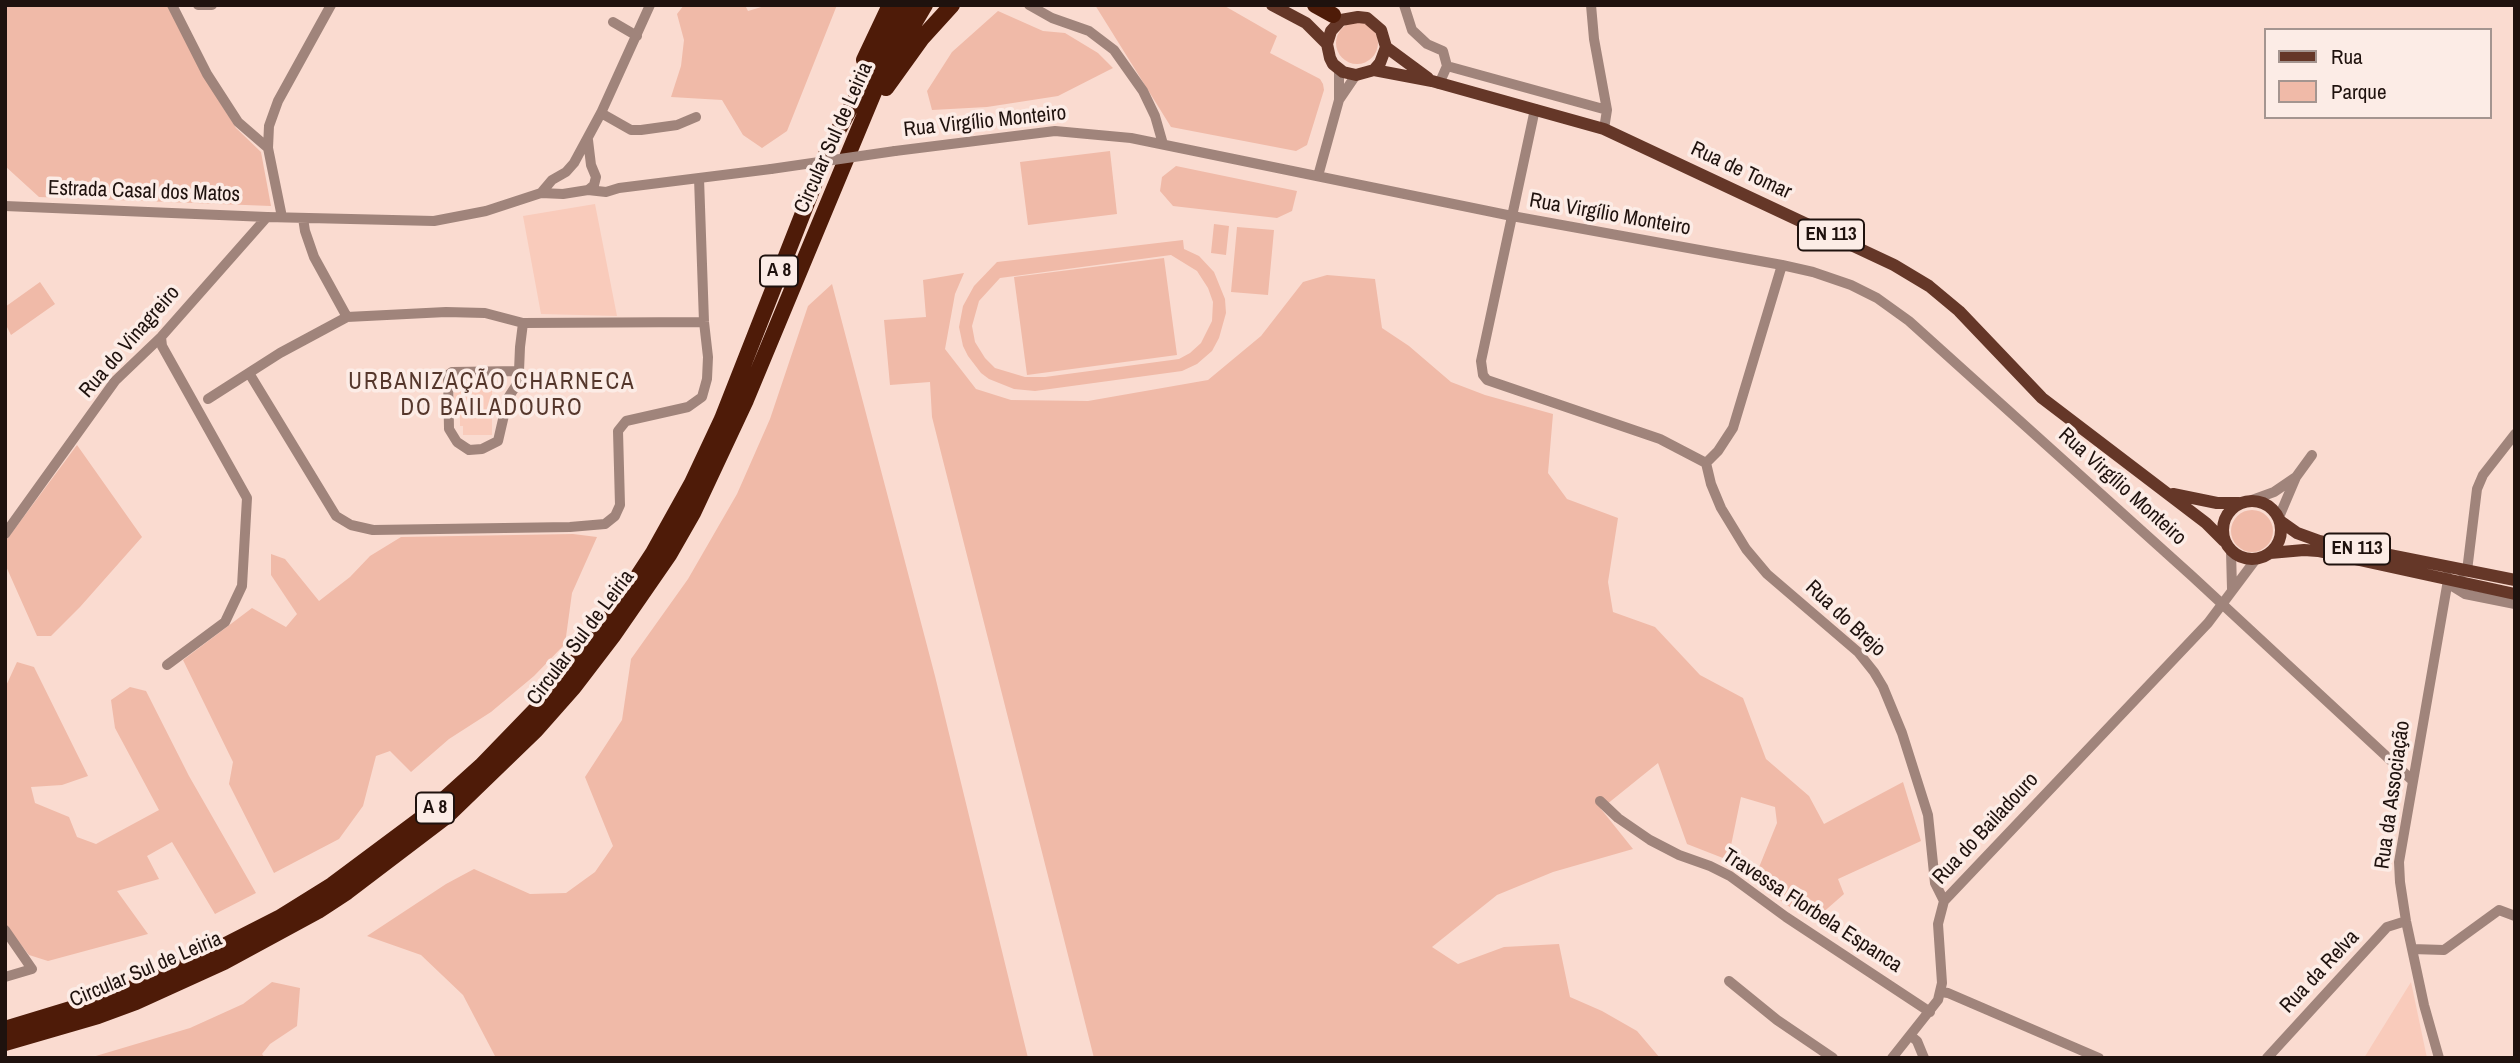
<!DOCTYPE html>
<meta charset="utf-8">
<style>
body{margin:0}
#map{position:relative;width:2520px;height:1063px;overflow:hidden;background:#fadbd0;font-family:"Archivo Narrow",sans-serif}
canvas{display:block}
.frame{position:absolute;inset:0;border:7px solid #1f120e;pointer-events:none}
.legend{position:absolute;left:2264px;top:28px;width:228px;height:91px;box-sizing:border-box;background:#fcece6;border:2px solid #a49590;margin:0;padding:9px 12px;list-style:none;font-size:21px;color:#1f120e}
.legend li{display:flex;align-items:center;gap:14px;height:35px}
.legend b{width:35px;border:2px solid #a49590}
</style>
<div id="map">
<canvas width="2520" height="1063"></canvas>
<div class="frame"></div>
<ul class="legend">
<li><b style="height:9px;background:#653728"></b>Rua</li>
<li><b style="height:19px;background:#f0baa8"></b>Parque</li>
</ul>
</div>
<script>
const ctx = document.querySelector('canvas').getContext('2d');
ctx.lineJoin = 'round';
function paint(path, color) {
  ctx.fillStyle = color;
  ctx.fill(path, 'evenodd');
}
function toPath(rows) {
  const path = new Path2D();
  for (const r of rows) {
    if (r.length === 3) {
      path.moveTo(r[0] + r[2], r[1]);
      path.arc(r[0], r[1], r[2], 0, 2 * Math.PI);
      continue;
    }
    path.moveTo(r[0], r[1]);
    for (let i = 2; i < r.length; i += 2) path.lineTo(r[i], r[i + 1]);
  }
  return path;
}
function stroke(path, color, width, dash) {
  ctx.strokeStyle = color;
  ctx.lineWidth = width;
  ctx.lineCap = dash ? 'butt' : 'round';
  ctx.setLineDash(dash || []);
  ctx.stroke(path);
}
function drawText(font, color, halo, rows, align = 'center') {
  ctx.font = font + ' "Archivo Narrow",sans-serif';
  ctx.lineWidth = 7;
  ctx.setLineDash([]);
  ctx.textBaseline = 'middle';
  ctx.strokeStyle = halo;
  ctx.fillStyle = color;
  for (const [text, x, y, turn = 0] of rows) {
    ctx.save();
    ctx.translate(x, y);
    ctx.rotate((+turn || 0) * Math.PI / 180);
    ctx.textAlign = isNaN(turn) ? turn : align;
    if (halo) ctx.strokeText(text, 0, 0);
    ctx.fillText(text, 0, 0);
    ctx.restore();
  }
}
const built = toPath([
 [595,204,617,316,541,314,523,216],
 [454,388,492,388,492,435,463,435,463,426,460,426,460,412,454,412],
 [2411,982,2427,1058,2364,1058]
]);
const green = toPath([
 [5,5,167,5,214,93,236,128,261,152,271,206,39,197,5,166],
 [684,5,745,5,748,11,768,5,837,5,787,131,762,148,743,135,722,100,671,97,681,66,684,40,677,14],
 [1095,5,1223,5,1277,36,1270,53,1320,79,1323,84,1324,90,1307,145,1296,151,1171,127],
 [998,11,1043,31,1065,33,1098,53,1113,68,1058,96,987,107,932,110,927,91,952,52],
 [1357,43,21],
 [1110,151,1117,214,1028,225,1020,162],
 [1176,166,1297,191,1292,211,1277,218,1173,206,1160,191,1162,177],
 [1214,224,1229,226,1226,255,1211,253],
 [1237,227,1274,230,1268,295,1231,292],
 [1183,240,1184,249,1199,256,1214,272,1225,299,1226,313,1219,338,1212,351,1197,364,1182,371,1035,391,1014,389,989,379,981,373,968,356,963,346,959,327,963,306,974,286,997,262],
 [1171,255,1197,271,1208,288,1213,302,1212,321,1201,343,1190,353,1179,359,1045,377,1025,377,995,368,985,358,975,342,972,326,979,301,1000,278],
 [1164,258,1177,355,1027,375,1014,277],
 [964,273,955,294,945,349,976,389,1011,400,1088,401,1208,380,1261,336,1303,282,1327,275,1375,279,1382,328,1409,346,1451,382,1485,395,1553,414,1548,473,1567,499,1618,518,1608,582,1613,612,1655,627,1700,675,1743,698,1766,759,1809,796,1824,824,1903,782,1921,841,1838,879,1844,894,1812,922,1753,882,1777,823,1775,807,1741,797,1728,860,1687,844,1658,763,1601,809,1633,849,1553,872,1497,895,1432,947,1458,964,1504,947,1559,944,1570,997,1602,1011,1637,1031,1660,1058,1094,1058,932,417,930,382,890,385,884,320,926,317,923,280],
 [40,282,55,304,11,335,5,323,5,307],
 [832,284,935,676,1028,1058,496,1058,463,995,421,955,367,936,446,884,474,869,530,894,566,893,595,872,613,846,585,777,622,720,631,659,688,579,737,494,770,419,808,306],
 [77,445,142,537,80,607,51,636,37,636,5,564,5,542],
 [2252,531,21],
 [573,534,597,537,572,593,565,644,534,676,491,712,449,739,411,772,390,751,376,756,363,806,339,839,274,873,229,784,233,762,183,660,252,608,286,627,297,614,271,575,271,554,285,559,319,601,350,577,370,556,401,537],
 [17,662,34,667,88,776,62,785,31,787,35,803,69,817,77,837,96,844,159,810,115,728,111,700,130,687,146,691,189,776,256,893,215,914,172,842,147,856,159,879,117,891,148,934,48,961,29,955,9,929,5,928,5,688],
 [272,982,300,988,297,1026,270,1044,262,1054,265,1058,89,1058,190,1028,243,1004]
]);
const minor = toPath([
 [172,5,207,74,238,122,268,148],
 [198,5,212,5],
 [1029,5,1052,18,1089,31,1114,50,1143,91,1155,116,1163,144],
 [1404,5,1412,30,1427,44,1443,51,1447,66],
 [1591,5,1594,39,1607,110,1604,129],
 [613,22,637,36],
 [1439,84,1447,66,1607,110],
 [1339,100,1356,75],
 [1535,109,1481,361,1483,375,1487,380,1660,439,1706,463,1718,451,1733,428,1782,265],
 [601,113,631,130,641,130,677,125,696,117],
 [895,151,1055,131,1131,138,1512,216,1782,265,1813,272,1851,285,1877,298,1909,321,2193,577,2413,781],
 [1318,176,1339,100,1339,70],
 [588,190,606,192,619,188,771,169],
 [541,193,552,180,566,172,574,163,601,113,650,5],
 [5,206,267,217,434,221,486,211,541,193,563,194,588,190,594,185,596,177,591,165,588,140],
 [282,217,268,148,269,126,278,101,331,5],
 [347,317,446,312,485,313,523,323,704,322],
 [161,337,162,346,247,498,242,586,225,622,167,665],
 [519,371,452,372,448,375,449,429,457,442,469,450,482,449,498,441,508,398,519,381,519,371,520,347,523,323],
 [249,373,336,516,351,525,373,530,570,527,605,524,615,516,620,505,618,431,626,421,688,407,702,397,707,379,708,357,704,322,699,178],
 [208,399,280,353,347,317,314,257,305,231,303,218],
 [1706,463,1711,484,1721,508,1746,549,1767,574,1858,652,1874,672,1883,687,1902,733,1928,815,1935,883,1944,901],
 [2252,500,2274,492,2296,477],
 [2279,517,2296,477,2312,455],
 [5,534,115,381,161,337,267,217],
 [2231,551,2232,589],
 [2462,572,2467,571,2477,489,2483,475,2515,434],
 [2447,576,2452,586,2465,594,2515,604],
 [1600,801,1618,818,1650,840,1679,855,1710,866,1730,876,1786,917,1930,1012],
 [5,930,32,969,5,977],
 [2412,949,2444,950,2499,910,2515,916],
 [1729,981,1777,1020,1833,1058],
 [1941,992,1948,993,2099,1058],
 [1911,1036,1917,1041,1924,1058],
 [1892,1058,1938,1000,1942,983,1938,924,1944,901,2208,623,2256,559],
 [2267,1058,2387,927,2406,921],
 [2439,1058,2424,1005,2406,921,2400,882,2399,862,2448,580]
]);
const major = toPath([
 [1272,5,1306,23,1327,44],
 [1386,47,1380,63,1374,70,1356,75,1343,72,1333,64,1330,58,1327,44,1331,31,1341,20,1358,17,1367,18,1381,30,1386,47,1428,78],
 [1374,70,1432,81,1604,129,1894,265,1929,286,1959,311,2042,398,2206,523,2224,541],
 [2173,494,2217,503,2239,503],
 [2252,530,29],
 [2280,521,2297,533,2319,541,2515,580],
 [2270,553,2304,550,2318,551,2515,594]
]);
const highway = toPath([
 [1315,5,1333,15],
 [864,60,890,5],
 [886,88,922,38,952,5],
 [5,1029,107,998,173,972,279,918,332,885,430,812,481,766,541,704,602,629,626,594,653,553,692,483,722,419,829,147,907,5],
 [5,1043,98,1016,136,1002,224,962,318,911,347,892,447,816,536,730,574,687,613,636,669,555,693,513,746,400,875,90,925,5]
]);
const minorBridge = toPath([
 [771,169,895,151]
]);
const shields = [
 [1831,235,66],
 [779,271,38],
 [2357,549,66],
 [435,808,38]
];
const shieldNames = [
 ["EN 113",1831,235],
 ["A 8",779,271],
 ["EN 113",2357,549],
 ["A 8",435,808]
];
const streetNames = [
 ["Rua Virgílio Monteiro",985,122,-6],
 ["Circular Sul de Leiria",834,138,-66],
 ["Rua de Tomar",1741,171,25],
 ["Estrada Casal dos Matos",144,192,2],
 ["Rua Virgílio Monteiro",1610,215,10],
 ["Rua do Vinagreiro",130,342,-49],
 ["Rua Virgílio Monteiro",2122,487,42],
 ["Rua do Brejo",1845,619,43],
 ["Circular Sul de Leiria",581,638,-53],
 ["Rua da Associação",2393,795,-82],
 ["Rua do Bailadouro",1986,829,-47],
 ["Travessa Florbela Espanca",1812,911,33],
 ["Circular Sul de Leiria",146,970,-23],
 ["Rua da Relva",2320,972,-47]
];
const neighbourhoodNames = [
 ["URBANIZAÇÃO CHARNECA",492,383],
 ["DO BAILADOURO",492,409]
];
paint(built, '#f9cbbb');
paint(green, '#f0baa8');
stroke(minor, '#a0847b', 10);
stroke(major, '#653728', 12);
stroke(highway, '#4e1b08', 16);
stroke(minorBridge, '#a0847b', 10);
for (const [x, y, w] of shields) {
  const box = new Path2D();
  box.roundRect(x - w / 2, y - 15.5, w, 31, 5);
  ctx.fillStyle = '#fcece6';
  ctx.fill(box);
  stroke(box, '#1f120e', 2);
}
drawText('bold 19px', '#1f120e', null, shieldNames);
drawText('21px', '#1f120e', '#fcece6', streetNames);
ctx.letterSpacing = '2px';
drawText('23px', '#55372c', '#fcece6', neighbourhoodNames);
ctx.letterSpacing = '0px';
</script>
